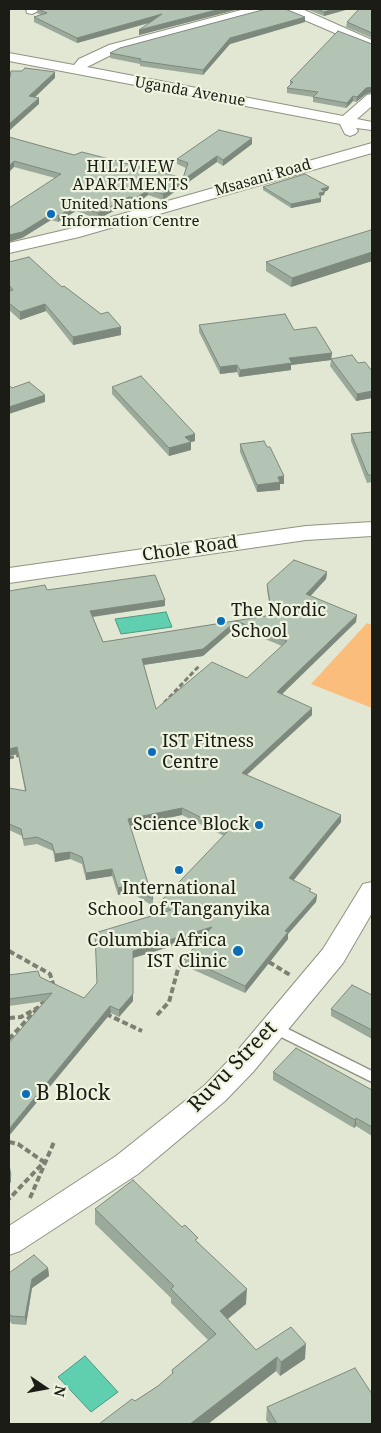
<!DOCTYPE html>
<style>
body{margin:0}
#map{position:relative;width:381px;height:1433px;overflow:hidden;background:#e1e7d2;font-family:"Noto Serif",serif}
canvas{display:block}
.frame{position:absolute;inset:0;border:10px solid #1a1c15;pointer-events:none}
.north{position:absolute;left:20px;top:1363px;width:50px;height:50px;-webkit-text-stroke:4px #eef4df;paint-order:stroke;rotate:102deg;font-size:14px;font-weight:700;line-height:20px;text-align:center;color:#1a1c15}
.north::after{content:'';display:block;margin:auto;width:18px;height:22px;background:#1a1c15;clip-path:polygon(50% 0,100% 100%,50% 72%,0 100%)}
</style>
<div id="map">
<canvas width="381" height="1433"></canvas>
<div class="frame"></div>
<div class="north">N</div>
</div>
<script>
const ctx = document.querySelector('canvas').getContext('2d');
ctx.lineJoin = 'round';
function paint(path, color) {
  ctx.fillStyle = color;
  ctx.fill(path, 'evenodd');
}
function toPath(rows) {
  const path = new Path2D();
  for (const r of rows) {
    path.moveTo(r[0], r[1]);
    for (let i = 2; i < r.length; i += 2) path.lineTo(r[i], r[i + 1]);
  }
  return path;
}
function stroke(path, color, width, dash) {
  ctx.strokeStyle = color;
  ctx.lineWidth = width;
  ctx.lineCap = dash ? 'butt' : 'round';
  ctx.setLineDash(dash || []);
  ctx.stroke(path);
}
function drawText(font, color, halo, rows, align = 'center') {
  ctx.font = font + ' "Noto Serif",serif';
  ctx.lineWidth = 4.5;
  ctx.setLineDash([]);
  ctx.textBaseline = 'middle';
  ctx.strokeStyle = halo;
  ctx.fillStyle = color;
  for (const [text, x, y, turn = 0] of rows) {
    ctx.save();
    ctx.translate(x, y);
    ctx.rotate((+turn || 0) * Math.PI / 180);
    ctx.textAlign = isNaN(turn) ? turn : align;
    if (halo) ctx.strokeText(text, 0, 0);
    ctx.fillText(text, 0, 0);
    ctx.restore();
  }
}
const green = toPath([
 [367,623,372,625,372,708,311,684]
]);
const water = toPath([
 [166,612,172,627,121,634,115,619,166,612],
 [85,1356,118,1392,91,1412,58,1377,85,1356]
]);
const pathFar1 = toPath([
 [164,703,199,666],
 [9,758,20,755]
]);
const path = toPath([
 [9,951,50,974,54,987],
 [269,962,290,975],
 [106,1014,142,1031],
 [157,1015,169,1002,178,969,187,959],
 [9,1018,21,1017,39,1007,45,1000],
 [9,1039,37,1009],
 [9,1142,18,1144,44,1162,9,1199],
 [30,1198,54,1142]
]);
const service = toPath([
 [274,1022,372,1071,372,1082,269,1031,267,1027,269,1023,274,1022]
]);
const minor = toPath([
 [26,9,42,9,32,14,27,13,26,9],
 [245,9,267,9,265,12,119,51,87,67,343,116,367,95,372,94,372,106,357,119,372,122,372,130,356,128,358,131,355,134,350,136,345,134,340,124,9,61,9,53,74,65,79,59,109,45,245,9],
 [284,9,302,9,372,40,372,49,286,12,284,9],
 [372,143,372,153,79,237,9,253,9,243,69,229,372,143],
 [372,882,372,913,343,963,253,1072,225,1101,138,1174,20,1251,9,1255,9,1226,116,1156,205,1085,233,1056,323,949,363,884,372,882]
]);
const tertiary = toPath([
 [372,522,372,536,306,540,9,583,9,568,306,526,372,522]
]);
const wall = toPath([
 [37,9,239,9,139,35,139,30,150,23,77,43,34,22,34,17,41,15,37,13],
 [306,9,349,9,324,16],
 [372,9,372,38,346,27,347,22],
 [305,22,230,44,203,75,140,66,140,64,110,58,110,53],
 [372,44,372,93,366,94,356,102,353,101,346,108,313,102,313,97,287,93,287,88,290,85,290,81],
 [9,137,74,155,183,178,186,168,177,164,177,159,252,138,252,144,223,166,217,162,163,200,148,195,136,204,129,203,98,219,76,211,58,222,51,220,22,238,55,178,14,167],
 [263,187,329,187,328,190,324,192,324,195,320,196,321,202,291,208,263,190],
 [372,231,372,261,291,287,266,271,266,262],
 [9,262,62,287,121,335,73,345,46,311,20,320,9,310],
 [199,325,294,330,332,353,331,359,358,363,372,371,372,398,356,401,330,366,331,360,291,365,291,370,239,377,237,372,220,374,199,332],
 [112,387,195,434,195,441,191,442,191,450,169,456,112,394],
 [372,432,372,482,367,483,351,441,351,434],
 [240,444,284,484,280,484,280,490,257,492,240,452],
 [327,572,326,579,310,596,356,622,282,694,312,715,247,775,341,822,293,880,311,892,317,895,316,902,288,934,288,939,245,993,185,966,185,958,204,936,133,958,133,1001,119,1017,111,1013,45,1001,9,1006,9,975,40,977,84,998,163,912,160,910,159,903,224,836,182,815,130,826,153,899,153,906,130,892,118,895,112,876,86,880,82,864,70,859,55,862,53,851,37,844,24,846,22,836,9,830,9,788,25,791,18,754,9,756,47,590,165,606,93,617,103,642,271,615,267,590,267,584],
 [236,627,282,646,247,678,156,709,144,665,203,656],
 [372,995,372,1039,331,1016,331,1009],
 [273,1072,372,1090,372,1136,356,1126,354,1128,273,1080],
 [95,1209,198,1242,246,1304,228,1319,256,1350,305,1359,280,1376,276,1371,208,1424,99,1424,158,1386,172,1375,172,1370,208,1340,171,1303,171,1298,95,1224],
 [48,1268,49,1276,32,1288,26,1325,12,1324,9,1320,9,1273],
 [267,1407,372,1424,269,1424,266,1420]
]);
const shadedWall = toPath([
 [220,9,239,9,139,35,139,30],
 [333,9,349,9,324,16,324,12],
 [162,14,162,19,77,43,77,38],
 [305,17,305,22,230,44,203,75,203,70,230,38],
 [55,72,55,78,30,102,29,96],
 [372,87,372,92,366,94,356,102,357,97,366,88],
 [353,96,353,101,346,108,347,103],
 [39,98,39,104,9,131,9,124],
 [252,138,252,144,223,166,223,160],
 [217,156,217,162,163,200,163,194],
 [14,161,14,167,9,172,9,166],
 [329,187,328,190,324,192,325,192,324,195,319,196,319,193,321,189],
 [148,190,148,195,136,204,136,198],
 [129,197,129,203,98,219,98,213],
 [321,198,321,202,291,208,291,204],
 [76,206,76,211,58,222,58,216],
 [51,214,51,220,22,238,9,242,9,235],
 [372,252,372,261,291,287,292,278],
 [45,304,46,311,20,320,20,312],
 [121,327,121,335,73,345,73,337],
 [332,353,331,360,331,359,331,360,291,365,291,370,239,377,240,370,289,358],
 [237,365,237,372,220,374,220,367],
 [372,391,372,398,356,401,357,394],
 [45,395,45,402,9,414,9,407],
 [195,434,195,441,191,442,191,450,169,456,169,448,185,437],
 [284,476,284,484,280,484,280,490,257,492,257,485,278,477],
 [327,572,326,579,306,601,306,594],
 [165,600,165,606,90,617,90,611],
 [357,615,356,622,277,699,277,692],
 [236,621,236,627,203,656,143,665,142,659],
 [312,708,312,715,242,779,242,773],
 [17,747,18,754,9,756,9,749],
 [182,808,182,815,128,826,128,819],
 [341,815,341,822,289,886,289,878],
 [70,852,70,859,55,862,55,854],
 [112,869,112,876,86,880,86,873],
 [130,885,130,892,118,895,118,888],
 [317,895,316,902,288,934,288,939,245,993,245,986,285,931],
 [212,927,212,934,133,958,133,1001,119,1017,119,1010,133,951],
 [110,1006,111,1013,9,1136,9,1129],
 [356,1118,356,1126,354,1128,355,1120],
 [11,1175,11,1182,9,1185,9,1177],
 [48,1268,49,1276,32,1288,26,1325,25,1317,32,1279],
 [247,1289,246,1304,220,1325,220,1311],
 [306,1344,305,1359,280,1376,281,1362],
 [277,1357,276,1371,208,1424,190,1424]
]);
const building = toPath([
 [38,9,220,9,139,30,162,14,77,38,34,17,47,13,38,9],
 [266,9,285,9,305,17,230,38,203,70,140,61,141,59,110,53,120,48,266,9],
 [317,9,333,9,324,12,317,9],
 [359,9,372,9,372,33,347,22,359,9],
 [338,31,372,44,372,87,366,88,357,97,353,96,347,103,313,97,318,92,287,88,293,82,290,81,338,31],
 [25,68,55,72,29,96,39,98,9,124,9,76,10,77,11,71,22,71,25,68],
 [219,130,252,138,223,160,217,156,163,194,148,190,136,198,129,197,98,213,76,206,58,216,51,214,22,232,9,235,9,208,61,174,14,161,9,166,9,137,74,155,82,152,183,178,188,163,177,159,219,130],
 [305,174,329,187,321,189,325,192,319,193,321,198,291,204,263,187,305,174],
 [371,230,372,231,372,252,292,278,266,262,371,230],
 [29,257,62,287,64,286,101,314,108,312,121,327,73,337,45,304,20,312,9,303,9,291,13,290,9,285,9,262,29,257],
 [285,314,294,330,316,327,332,353,289,358,292,363,240,370,237,365,220,367,199,325,285,314],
 [352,355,358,363,365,362,372,371,372,391,357,394,331,359,352,355],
 [141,376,195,434,185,437,191,442,169,448,112,387,141,376],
 [29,382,45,395,9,407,9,385,12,388,29,382],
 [372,432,372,475,368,475,351,434,372,432],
 [264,441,267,447,270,447,284,476,278,477,280,482,257,485,240,444,264,441],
 [294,560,327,572,306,594,357,615,277,692,312,708,242,773,341,815,289,878,311,889,309,891,317,895,285,931,288,932,245,986,185,958,212,927,133,951,133,994,119,1010,110,1006,9,1129,9,1043,52,993,9,999,9,975,38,971,40,977,84,998,97,983,95,933,171,910,159,903,228,831,182,808,128,819,153,899,130,885,118,888,112,869,86,873,82,857,70,852,55,854,52,844,37,837,23,839,21,829,9,824,9,788,26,791,17,747,9,749,9,591,45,585,47,590,155,575,165,600,90,611,103,642,272,615,267,584,294,560],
 [236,621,287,641,247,678,212,662,156,709,142,659,203,649,236,621],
 [352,985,372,995,372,1030,331,1009,352,985],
 [296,1048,372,1090,372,1127,356,1118,355,1120,273,1072,296,1048],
 [9,1165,11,1175,9,1177,9,1165],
 [133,1180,182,1227,185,1225,198,1238,195,1240,247,1289,220,1311,256,1350,291,1327,306,1344,281,1362,277,1357,190,1424,99,1424,132,1399,135,1401,158,1386,173,1373,172,1370,216,1334,171,1289,174,1286,95,1209,133,1180],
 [34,1255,48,1268,32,1279,25,1317,11,1316,9,1313,9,1273,34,1255],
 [355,1368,372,1394,372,1424,277,1424,267,1407,355,1368]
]);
const markers = [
 [51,214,5,"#0b6cb8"],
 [221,621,5,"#0b6cb8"],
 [152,752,5,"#0b6cb8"],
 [259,825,5,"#0b6cb8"],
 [179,870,5,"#0b6cb8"],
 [238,951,6,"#0b6cb8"],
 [26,1094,5,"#0b6cb8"]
];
const farStreetnames = [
 ["Uganda Avenue",190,92,10],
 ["Msasani Road",263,178,-16]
];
const farPoinames = [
 ["United Nations",61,205],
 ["Information Centre",61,222]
];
const farNeighbourhoodnames = [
 ["HILLVIEW",131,167],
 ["APARTMENTS",131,185]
];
const streetNames = [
 ["Chole Road",190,549,-8]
];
const poiNames = [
 ["The Nordic",231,611],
 ["School",231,632],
 ["IST Fitness",162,742],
 ["Centre",162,763],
 ["Science Block",249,825,"right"],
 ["International",179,889,"center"],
 ["School of Tanganyika",179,910,"center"],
 ["Columbia Africa",227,941,"right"],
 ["IST Clinic",227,962,"right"]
];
const nearStreetnames = [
 ["Ruvu Street",233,1067,-46]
];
const nearPoinames = [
 ["B Block",36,1094]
];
paint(green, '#fabd7b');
paint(water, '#5fcfaf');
stroke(water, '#4a9981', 1);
stroke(service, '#8f9481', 3);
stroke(minor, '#8f9481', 2);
stroke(tertiary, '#8f9481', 2);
stroke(pathFar1, '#7c8072', 3, [5, 2.5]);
stroke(path, '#7c8072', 4, [6, 3]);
paint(service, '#fff');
paint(minor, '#fff');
paint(tertiary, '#fff');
paint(wall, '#9ba99b');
paint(shadedWall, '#7e897e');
paint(building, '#b4c4b4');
stroke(building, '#7e897e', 1);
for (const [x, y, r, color] of markers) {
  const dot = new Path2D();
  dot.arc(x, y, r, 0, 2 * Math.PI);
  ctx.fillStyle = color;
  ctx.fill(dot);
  stroke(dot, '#eef4df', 2);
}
drawText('15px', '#1a1c15', '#eef4df', farStreetnames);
drawText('15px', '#1a1c15', '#eef4df', farPoinames, 'left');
ctx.letterSpacing = '1px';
drawText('16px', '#1a1c15', '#eef4df', farNeighbourhoodnames);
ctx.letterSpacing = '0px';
drawText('18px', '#1a1c15', '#eef4df', streetNames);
drawText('18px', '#1a1c15', '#eef4df', poiNames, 'left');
drawText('21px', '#1a1c15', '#eef4df', nearStreetnames);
drawText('21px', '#1a1c15', '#eef4df', nearPoinames, 'left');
</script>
